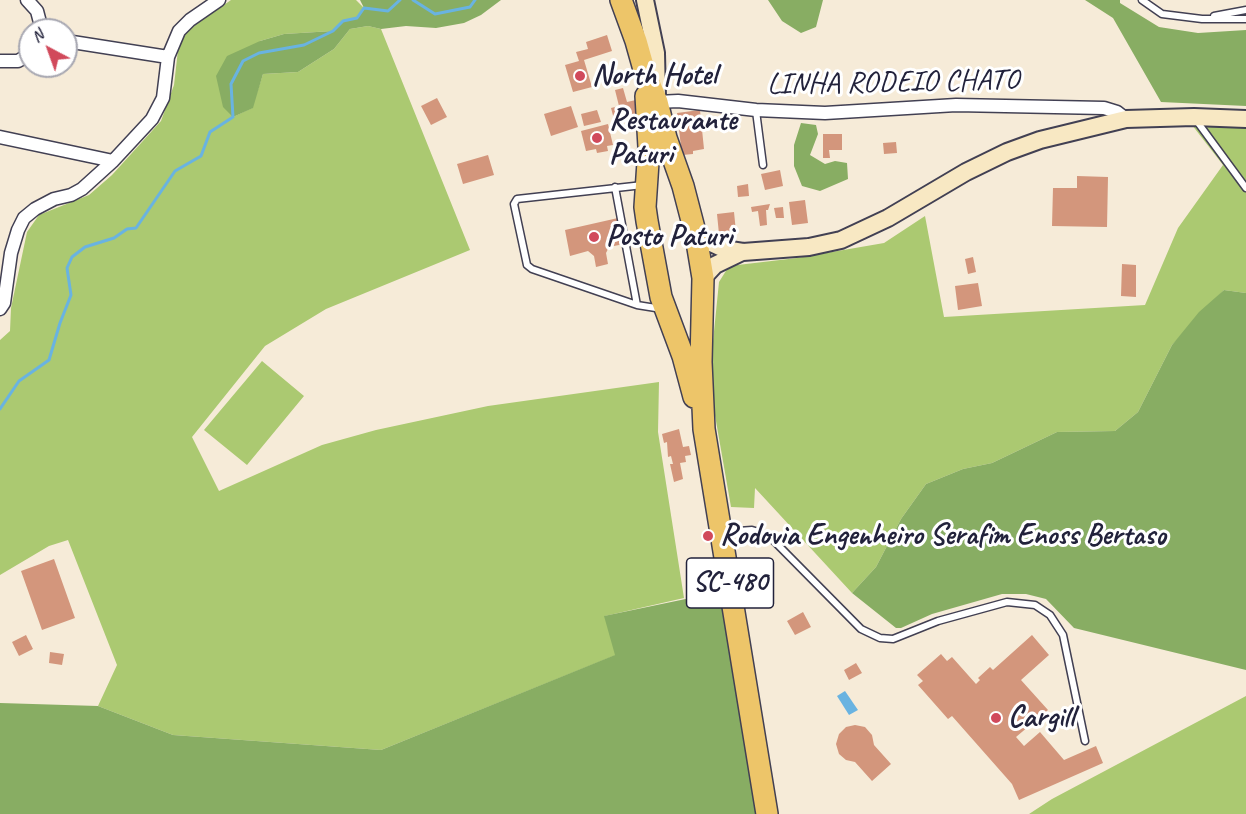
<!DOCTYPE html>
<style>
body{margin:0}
#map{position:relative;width:1246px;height:814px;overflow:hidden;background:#f6ebd8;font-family:Caveat,sans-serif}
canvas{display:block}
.north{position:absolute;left:18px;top:18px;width:60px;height:60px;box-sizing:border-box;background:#fff;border:2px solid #a7a7b1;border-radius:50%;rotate:319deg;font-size:16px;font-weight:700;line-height:24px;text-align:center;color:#22223b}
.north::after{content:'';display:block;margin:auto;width:21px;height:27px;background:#d1495b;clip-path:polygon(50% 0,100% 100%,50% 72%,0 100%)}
</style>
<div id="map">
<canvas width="1246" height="814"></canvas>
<div class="north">N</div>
</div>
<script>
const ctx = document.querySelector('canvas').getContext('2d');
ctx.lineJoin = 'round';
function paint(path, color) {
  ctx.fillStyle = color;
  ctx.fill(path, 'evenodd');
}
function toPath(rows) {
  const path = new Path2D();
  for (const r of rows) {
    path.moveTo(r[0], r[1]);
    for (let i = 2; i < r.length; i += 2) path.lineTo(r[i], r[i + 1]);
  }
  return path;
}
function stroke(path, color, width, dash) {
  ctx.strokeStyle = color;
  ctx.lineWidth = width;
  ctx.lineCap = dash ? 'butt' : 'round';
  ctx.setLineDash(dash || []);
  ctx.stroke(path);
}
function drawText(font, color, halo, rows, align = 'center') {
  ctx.font = font + ' Caveat,sans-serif';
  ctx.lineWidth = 6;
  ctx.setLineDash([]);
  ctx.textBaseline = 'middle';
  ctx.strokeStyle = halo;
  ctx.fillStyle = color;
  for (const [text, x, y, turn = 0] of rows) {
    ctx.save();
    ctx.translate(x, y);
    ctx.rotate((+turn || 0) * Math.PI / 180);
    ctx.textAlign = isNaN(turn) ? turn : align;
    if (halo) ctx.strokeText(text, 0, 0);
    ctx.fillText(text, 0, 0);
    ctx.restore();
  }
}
const green = toPath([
 [231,0,356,0,364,8,357,18,343,22,333,31,284,34,260,41,233,117,252,108,263,74,298,72,334,49,350,29,368,26,381,29,470,250,326,309,265,346,192,437,219,491,322,445,376,430,488,406,659,382,658,432,684,598,605,616,616,655,381,750,173,735,98,706,117,665,68,540,49,546,0,575,0,340,10,331,11,308,27,232,39,215,89,195,112,175,161,121,174,85,178,50,185,32],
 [1192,125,1246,127,1246,293,1224,290,1172,345,1138,412,1115,431,1057,432,992,463,963,469,926,484,901,519,876,567,852,593,755,488,754,508,731,507,709,381,719,282,729,266,797,258,884,243,925,216,944,317,1145,305,1178,228,1223,165],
 [262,361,304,396,247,465,204,430],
 [1246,696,1246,814,1029,814,1052,799]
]);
const forest = toPath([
 [360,0,501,0,481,15,464,23,436,28,406,26,381,29,368,26,350,29,334,49,298,72,263,74,253,108,233,117,223,107,216,76,227,56,260,41,284,34,333,31,343,21,357,17,364,8],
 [768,0,823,0,816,27,801,33,782,21],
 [1085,0,1120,0,1120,3,1159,27,1198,33,1246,30,1246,106,1161,102,1113,18],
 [801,123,816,125,818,134,810,155,825,164,835,161,847,163,848,179,820,191,802,186,794,166,794,145],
 [1224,290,1246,293,1246,670,1074,628,1046,599,1026,594,1002,594,932,614,901,628,896,628,852,593,876,567,901,519,926,484,963,469,992,463,1057,432,1115,431,1138,412,1172,345,1199,312],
 [724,591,757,814,0,814,0,703,98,706,173,735,381,750,615,655,604,616]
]);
const water = toPath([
 [845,691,858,710,849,715,837,696]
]);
const stream = toPath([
 [413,0,435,14,470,7,475,0],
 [0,409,19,381,49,360,60,323,71,295,67,268,72,257,85,247,114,238,127,229,136,228,175,171,201,156,210,132,233,117,231,84,243,61,259,53,304,45,333,31,343,21,357,18,364,8,388,11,400,0]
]);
const building = toPath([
 [607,35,612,51,584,60,592,87,573,92,565,65,579,61,576,52,588,49,586,42],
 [623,88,627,102,636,100,641,117,615,123,611,108,619,106,615,90],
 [437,98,447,117,431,125,421,106],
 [571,106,578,127,551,136,544,114],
 [597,110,601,122,584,126,581,114],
 [700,110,704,149,693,151,693,154,682,155,677,113],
 [608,124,613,145,607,146,608,151,597,153,596,149,586,151,581,131],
 [823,134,842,134,842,150,829,150,830,158,823,158],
 [896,142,897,153,884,154,883,143],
 [488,155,494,175,463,184,457,164],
 [780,170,783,186,765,190,761,174],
 [1077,176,1108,177,1107,227,1052,226,1053,188,1077,188],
 [748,184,749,196,738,197,737,186],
 [805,200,808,223,792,225,789,202],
 [770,204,768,210,766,210,767,225,760,226,758,211,752,212,751,207],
 [783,207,784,218,776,218,774,208],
 [734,212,736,232,719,234,717,214],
 [618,218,624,244,609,247,606,253,608,264,596,267,594,256,588,251,570,256,565,230],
 [973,257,976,272,968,274,965,259],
 [1122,264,1136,265,1136,297,1121,296],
 [978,283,982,306,958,310,955,286],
 [679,429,683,447,689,446,691,455,685,456,686,462,680,463,683,479,674,482,670,464,673,464,671,456,668,457,667,442,664,443,662,434],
 [54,559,75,618,42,630,21,571],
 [803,612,811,627,795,635,787,621],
 [26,635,33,649,19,656,12,642],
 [1032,635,1049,655,1021,680,1048,710,1016,737,1024,746,1040,732,1064,760,1096,746,1103,763,1019,800,1012,784,952,716,948,719,918,685,923,681,917,675,941,654,947,661,952,657,976,684,980,680,978,678,990,667,993,670],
 [50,652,64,654,62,665,49,663],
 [856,663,862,673,849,680,844,670],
 [855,725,865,727,872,735,874,745,891,764,872,781,855,762,846,760,839,754,836,744,839,734,846,727]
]);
const lane = toPath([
 [1142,0,1162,14,1202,19,1246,19],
 [1214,16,1246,10],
 [756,111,763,165],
 [1196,120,1246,188],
 [643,185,517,199,514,204,527,265,532,269,637,305,662,309],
 [615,187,637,305],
 [724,532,752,530,762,533,772,539,861,629,880,638,893,639,938,621,1007,602,1035,605,1050,615,1063,635,1085,741]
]);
const street = toPath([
 [27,0,37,11,42,30],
 [66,41,168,57],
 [0,61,18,61,30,54],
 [657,102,678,101,756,110,825,113,956,105,1104,108,1117,112,1126,119],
 [0,137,113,161],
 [0,309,4,303,11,253,18,230,24,218,35,209,54,199,71,195,82,189,113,161,152,119,163,98,168,57,179,31,190,20,219,0]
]);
const secondary = toPath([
 [645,0,656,53,657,97],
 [696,236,724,249,743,252,809,247,841,240,888,218,966,172,1007,152,1040,140,1126,119,1194,117,1246,119],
 [703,278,715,265,742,252]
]);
const highway = toPath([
 [621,0,636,41,645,73,657,102,666,138,683,186,696,236,703,278,701,362,704,429,767,814],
 [646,96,649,147,645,207,647,221,661,297,683,356,694,397]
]);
const markers = [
 [580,76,6,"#d1495b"],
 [597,138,6,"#d1495b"],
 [594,237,6,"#d1495b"],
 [708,536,6,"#d1495b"],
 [996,718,6,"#d1495b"]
];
const shields = [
 [730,583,87]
];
const shieldNames = [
 ["SC-480",730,583]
];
const poiNames = [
 ["North Hotel",592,76],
 ["Restaurante",609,121],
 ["Paturi",609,155],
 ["Posto Paturi",606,237],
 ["Rodovia Engenheiro Serafim Enoss Bertaso",720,536],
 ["Cargill",1008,718]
];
const streetNames = [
 ["LINHA RODEIO CHATO",893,83,-1]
];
paint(green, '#abc971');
paint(forest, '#88ad63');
paint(water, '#69b3e1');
stroke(stream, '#69b3e1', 3);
paint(building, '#d3967c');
stroke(lane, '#424053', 9);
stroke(street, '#424053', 15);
stroke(secondary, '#424053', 20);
stroke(highway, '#424053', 24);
stroke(lane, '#fff', 6);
stroke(street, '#fff', 12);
stroke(secondary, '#f8e8c3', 16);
stroke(highway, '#edc569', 21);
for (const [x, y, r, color] of markers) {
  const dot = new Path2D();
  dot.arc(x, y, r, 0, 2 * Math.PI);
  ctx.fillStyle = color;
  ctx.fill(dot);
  stroke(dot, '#fff', 2);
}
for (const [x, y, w] of shields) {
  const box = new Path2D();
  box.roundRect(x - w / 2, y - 25, w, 50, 4.5);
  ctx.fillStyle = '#fff';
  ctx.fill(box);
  stroke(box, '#22223b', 1.5);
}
drawText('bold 28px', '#22223b', null, shieldNames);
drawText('bold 30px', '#22223b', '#fff', poiNames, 'left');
drawText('30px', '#22223b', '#fff', streetNames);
</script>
